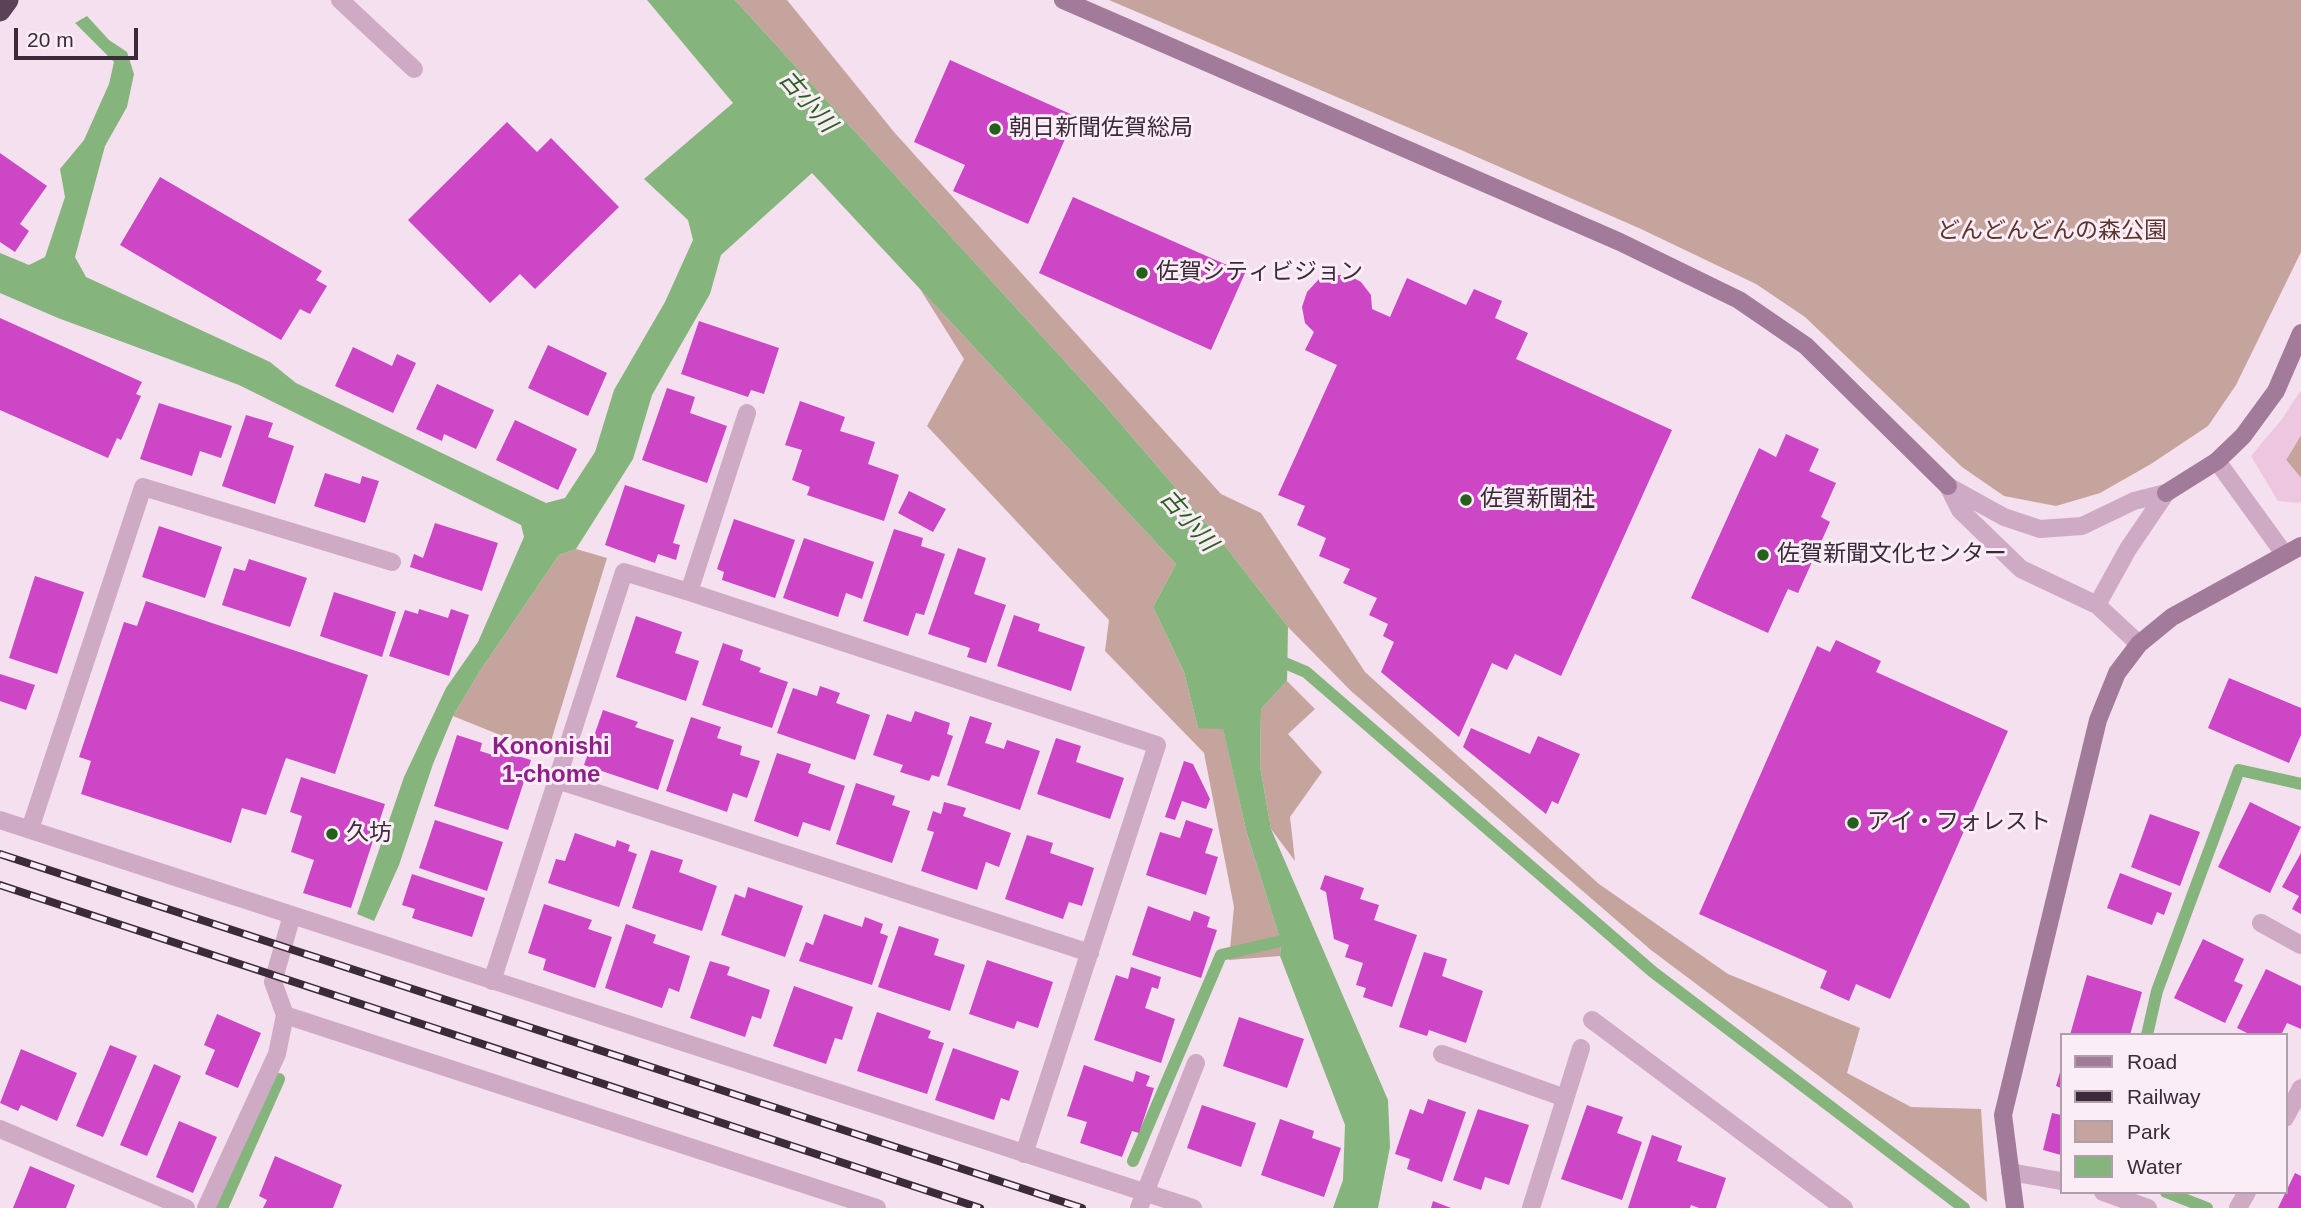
<!DOCTYPE html>
<meta charset="utf-8">
<style>
body{margin:0}
#map{position:relative;width:2301px;height:1208px;overflow:hidden;background:#f4e0ee;font-family:Arial,sans-serif}
canvas{display:block}
.legend{position:absolute;left:2060px;top:1033px;width:228px;height:161px;box-sizing:border-box;background:#fbedf6;border:2px solid #ae9faa;margin:0;padding:9px 12px;list-style:none;font-size:21px;color:#3b2a39}
.legend li{display:flex;align-items:center;gap:14px;height:35px}
.legend b{width:35px;border:2px solid #ae9faa}
.scale{position:absolute;left:14px;top:28px;width:124px;height:32px;box-sizing:border-box;border:4px solid #3b2a39;border-top:0;padding-left:9px;font-size:21px;line-height:24px;white-space:nowrap;color:#3b2a39;-webkit-text-stroke:5px #fbedf6;paint-order:stroke}
</style>
<div id="map">
<canvas width="2301" height="1208"></canvas>
<ul class="legend">
<li><b style="height:9px;background:#a27b9b"></b>Road</li>
<li><b style="height:9px;background:#3b2a39"></b>Railway</li>
<li><b style="height:19px;background:#c5a49e"></b>Park</li>
<li><b style="height:19px;background:#85b47d"></b>Water</li>
</ul>
<div class="scale">20 m</div>
</div>
<script>
const ctx = document.querySelector('canvas').getContext('2d');
ctx.lineJoin = 'round';
function paint(path, color) {
  ctx.fillStyle = color;
  ctx.fill(path, 'evenodd');
}
function toPath(rows) {
  const path = new Path2D();
  for (const r of rows) {
    path.moveTo(r[0], r[1]);
    for (let i = 2; i < r.length; i += 2) path.lineTo(r[i], r[i + 1]);
  }
  return path;
}
function stroke(path, color, width, dash) {
  ctx.strokeStyle = color;
  ctx.lineWidth = width;
  ctx.lineCap = dash ? 'butt' : 'round';
  ctx.setLineDash(dash || []);
  ctx.stroke(path);
}
function drawText(font, color, halo, rows, align = 'center') {
  ctx.font = font + ' Arial,"Noto Sans JP",sans-serif';
  ctx.lineWidth = 6;
  ctx.setLineDash([]);
  ctx.textBaseline = 'middle';
  ctx.strokeStyle = halo;
  ctx.fillStyle = color;
  for (const [text, x, y, turn = 0] of rows) {
    ctx.save();
    ctx.translate(x, y);
    ctx.rotate((+turn || 0) * Math.PI / 180);
    ctx.textAlign = isNaN(turn) ? turn : align;
    if (halo) ctx.strokeText(text, 0, 0);
    ctx.fillText(text, 0, 0);
    ctx.restore();
  }
}
const green = toPath([
 [735,0,787,0,894,132,1221,494,1261,513,1365,672,1599,884,1728,974,1860,1028,1847,1073,1911,1107,1981,1109,1987,1202,1651,950,1351,691,1288,627,1218,537,1102,402],
 [1109,0,2301,0,2301,252,2236,385,2208,426,2151,464,2100,493,2056,506,2004,496,1962,467,1805,317,1756,284,1641,229,1461,150],
 [920,289,1176,564,1153,607,1184,672,1198,728,1223,728,1247,834,1281,942,1280,956,1229,960,1234,907,1204,753,1105,651,1109,620,927,426,964,359],
 [2301,435,2301,478,2286,460],
 [576,549,607,558,547,754,453,716,480,671,559,555],
 [1287,681,1315,709,1288,734,1322,772,1290,817,1295,861,1271,829,1260,766,1261,709]
]);
const plaza = toPath([
 [2301,390,2301,435,2286,460,2301,478,2301,501,2299,503,2278,501,2251,456,2282,419]
]);
const water = toPath([
 [647,0,735,0,1102,402,1218,537,1288,627,1287,681,1261,709,1260,766,1271,829,1388,1100,1390,1147,1378,1208,1333,1208,1343,1180,1345,1125,1280,956,1281,942,1247,834,1223,729,1198,728,1184,672,1153,607,1176,564,812,173,721,255,710,294,652,395,633,459,576,549,559,555,480,671,453,716,433,764,399,865,374,921,357,914,404,777,446,688,478,642,524,537,521,525,239,385,58,318,0,293,0,253,29,265,45,257,65,197,60,169,84,140,109,84,114,62,75,23,87,16,109,40,127,52,134,74,127,107,105,146,75,257,86,277,270,362,296,383,546,503,565,498,595,452,614,390,665,302,693,240,688,220,644,179,733,103]
]);
const stream = toPath([
 [1273,658,1306,672,1653,972,1964,1208],
 [2147,1035,2157,991,2239,770,2301,784],
 [1133,1161,1221,955,1294,938],
 [2166,1192,2207,1208],
 [222,1208,279,1079]
]);
const building = toPath([
 [950,60,1075,116,1028,224,953,191,965,165,914,142],
 [507,122,537,152,551,138,619,207,535,289,520,274,490,303,408,220],
 [0,153,47,186,20,224,29,231,15,252,0,242],
 [160,177,322,271,316,280,327,286,310,314,300,309,281,340,120,245],
 [1073,197,1245,273,1211,350,1039,273],
 [1330,275,1348,275,1361,282,1371,295,1372,309,1390,317,1407,278,1466,305,1474,289,1502,301,1495,318,1528,333,1516,359,1672,430,1561,676,1515,654,1507,670,1492,663,1459,737,1381,672,1394,642,1383,636,1388,624,1369,615,1377,598,1343,583,1350,569,1319,556,1326,538,1297,525,1305,506,1278,495,1337,365,1305,350,1314,332,1305,323,1302,307,1307,292,1319,279],
 [0,318,142,382,136,394,141,396,121,440,117,438,108,458,0,410],
 [699,321,779,348,764,394,751,390,748,397,681,374],
 [548,345,607,373,588,416,528,388],
 [353,347,392,366,397,354,416,363,393,413,335,386],
 [437,384,494,410,476,449,444,434,442,441,416,429],
 [667,388,695,397,690,413,727,426,707,483,642,460],
 [800,401,845,417,840,431,875,442,868,464,899,475,884,521,807,495,810,487,792,480,802,450,785,445],
 [159,403,232,426,221,458,200,451,192,476,140,459],
 [246,415,273,423,268,437,294,446,275,504,222,486],
 [515,420,577,449,558,490,496,460],
 [1786,434,1819,449,1809,471,1836,483,1821,517,1830,522,1798,593,1788,589,1768,633,1691,598,1759,448,1776,457],
 [325,473,360,484,362,476,379,481,365,523,314,506],
 [625,485,685,505,673,543,680,545,676,560,658,554,655,563,605,545],
 [909,491,946,509,933,532,898,513],
 [734,519,795,540,775,598,722,580,724,572,717,569],
 [435,523,498,543,482,591,410,567,414,554,423,558],
 [159,526,222,547,205,598,142,577],
 [894,529,923,538,921,546,945,554,924,615,916,613,908,636,863,621],
 [804,538,874,562,862,599,846,593,838,617,783,598],
 [958,548,986,558,974,594,1006,605,986,663,967,657,970,648,928,634],
 [249,559,307,578,290,627,222,605,234,568,245,571],
 [35,576,84,592,57,674,9,658],
 [334,592,396,612,382,657,320,636],
 [146,601,368,675,335,774,286,758,266,815,242,808,231,843,81,794,91,761,79,757,124,622,137,626],
 [419,609,448,618,451,609,469,615,449,676,389,656,405,610,418,614],
 [1014,615,1040,624,1038,631,1085,647,1071,691,997,666],
 [636,616,682,632,675,653,699,661,686,701,616,677],
 [1836,640,1881,661,1876,672,2008,731,1890,999,1856,984,1849,1001,1820,988,1827,971,1699,914,1817,646,1830,652],
 [723,643,743,650,740,660,761,668,759,672,788,682,772,728,702,705],
 [0,674,35,685,26,710,0,701],
 [2229,678,2301,708,2301,735,2289,763,2208,728],
 [820,686,840,693,836,703,870,715,855,760,777,733,793,688,817,696],
 [603,710,638,722,635,727,674,740,658,790,584,765],
 [915,711,950,723,947,734,953,736,939,777,932,775,929,781,900,772,903,765,873,755,887,714,911,722],
 [970,716,992,723,985,743,1004,749,1007,740,1040,751,1020,810,947,785],
 [691,717,721,727,717,738,742,746,740,755,760,761,747,798,733,793,727,812,666,791],
 [1471,728,1530,754,1538,736,1580,754,1558,804,1552,801,1546,814,1463,747],
 [457,735,482,743,480,751,499,757,501,751,531,760,508,830,434,806],
 [1056,738,1081,746,1076,762,1124,778,1110,819,1037,794],
 [777,753,811,764,808,773,845,786,830,831,803,822,798,837,754,821],
 [1184,761,1193,764,1210,799,1206,809,1182,801,1175,820,1165,817],
 [301,777,385,804,351,908,303,893,314,860,291,852,302,816,290,812],
 [856,783,895,796,892,805,910,811,892,863,836,844],
 [944,802,966,808,963,816,1011,833,999,867,986,862,977,890,921,871,934,832,927,830,933,811,941,814],
 [2250,802,2301,827,2270,893,2218,867],
 [2150,814,2200,832,2180,886,2131,867],
 [435,820,503,842,487,891,419,868],
 [1186,820,1213,829,1205,853,1218,857,1206,895,1146,875,1160,832,1180,838],
 [575,833,615,847,617,840,630,845,628,851,637,854,619,907,548,883,556,859,565,861],
 [1027,835,1053,843,1050,853,1094,868,1082,906,1069,902,1063,919,1005,899],
 [651,850,683,860,679,872,717,886,702,931,632,908],
 [2301,853,2301,914,2292,909,2299,896,2282,887],
 [2120,873,2172,893,2164,915,2157,912,2152,925,2107,908],
 [412,874,485,898,472,937,412,918,415,909,402,905],
 [1325,875,1364,888,1360,899,1379,905,1374,920,1417,935,1392,1007,1363,997,1366,988,1356,985,1363,963,1345,957,1349,945,1334,939,1326,892,1320,889],
 [748,887,803,906,785,957,721,935,735,894,745,898],
 [544,904,592,920,588,929,612,937,595,988,543,970,546,959,528,953],
 [1148,906,1190,921,1194,911,1210,917,1207,927,1217,930,1201,978,1132,955],
 [824,914,862,927,865,917,883,924,880,933,888,936,872,985,799,961,806,942,813,945],
 [626,924,656,935,653,943,690,956,679,992,669,988,662,1008,605,988],
 [899,926,939,939,934,955,965,965,950,1011,878,987],
 [2203,939,2244,959,2234,981,2243,985,2225,1023,2174,998],
 [1424,952,1447,959,1442,976,1483,991,1466,1043,1429,1030,1427,1036,1399,1027],
 [987,960,1053,982,1038,1028,1017,1021,1014,1029,969,1014],
 [710,961,730,967,727,975,770,990,761,1019,752,1016,745,1037,690,1018],
 [1131,967,1161,977,1158,989,1152,987,1145,1008,1175,1019,1161,1063,1094,1040,1116,975,1128,979],
 [2266,969,2301,986,2301,1029,2287,1023,2281,1035,2251,1035,2237,1028],
 [2087,975,2142,992,2130,1035,2070,1035],
 [794,986,853,1007,842,1040,835,1038,826,1064,773,1046],
 [877,1012,931,1031,928,1038,944,1043,927,1094,857,1071],
 [217,1014,261,1033,238,1088,205,1074,215,1050,204,1045],
 [1239,1017,1304,1039,1287,1088,1223,1066],
 [110,1045,137,1056,103,1137,76,1126],
 [953,1048,1019,1071,1009,1101,1001,1098,994,1120,935,1100],
 [21,1049,77,1073,57,1121,21,1105,18,1111,0,1103],
 [154,1064,181,1076,147,1156,120,1145],
 [1084,1065,1133,1082,1136,1071,1150,1076,1146,1086,1154,1088,1139,1133,1132,1131,1122,1157,1080,1143,1087,1122,1067,1116],
 [2061,1069,2061,1088,2056,1086],
 [1428,1099,1466,1112,1442,1182,1407,1169,1410,1159,1395,1154,1410,1109,1423,1114],
 [1202,1105,1256,1123,1241,1167,1187,1148],
 [1587,1105,1623,1117,1617,1133,1642,1142,1622,1200,1561,1179],
 [1478,1109,1529,1125,1509,1185,1485,1177,1481,1190,1453,1180],
 [2052,1113,2061,1115,2061,1155,2043,1150],
 [1280,1119,1314,1131,1312,1138,1341,1148,1324,1197,1261,1175],
 [179,1121,217,1137,193,1193,156,1177],
 [1652,1135,1682,1146,1677,1161,1726,1178,1716,1208,1699,1208,1691,1205,1690,1208,1628,1208],
 [275,1156,342,1185,333,1208,263,1208,267,1200,259,1196],
 [30,1166,75,1185,66,1208,13,1208],
 [2295,1173,2301,1176,2301,1208,2278,1208],
 [1433,1201,1451,1208,1431,1208]
]);
const lane = toPath([
 [340,0,414,69],
 [2217,461,2285,555],
 [285,1015,877,1208]
]);
const street = toPath([
 [1948,486,1960,510,2021,569,2097,605,2139,644],
 [1948,486,2004,517,2040,529,2082,526,2134,501,2166,493],
 [689,592,747,413],
 [2097,605,2128,549,2166,493],
 [557,780,1090,953],
 [0,820,1193,1208],
 [30,829,143,487,392,562],
 [2261,923,2301,945],
 [492,981,624,572,689,592,1157,745,1024,1154],
 [1592,1020,1844,1208],
 [1442,1054,1565,1098],
 [2285,1118,2301,1088],
 [0,1129,186,1208],
 [2010,1172,2061,1181],
 [2103,1192,2148,1208],
 [206,1208,277,1054,285,1015,273,982,292,915],
 [1139,1208,1196,1063],
 [1531,1208,1581,1048],
 [2238,1208,2247,1192]
]);
const secondary = toPath([
 [1063,0,1620,242,1739,300,1806,346,1948,486],
 [2166,493,2217,461,2243,436,2276,391,2301,333],
 [2015,1208,2003,1115,2098,720,2117,673,2139,644,2172,617,2301,546]
]);
const highway = toPath([
 [0,11,8,0]
]);
const rail = toPath([
 [0,854,1082,1208],
 [0,885,980,1208]
]);
const markers = [
 [995,129,7,"#25601c"],
 [1142,273,7,"#25601c"],
 [1466,500,7,"#25601c"],
 [1763,555,7,"#25601c"],
 [1853,823,7,"#25601c"],
 [332,834,7,"#25601c"]
];
const poiNames = [
 ["朝日新聞佐賀総局",1009,129],
 ["佐賀シティビジョン",1156,273],
 ["佐賀新聞社",1480,500],
 ["佐賀新聞文化センター",1777,555],
 ["アイ・フォレスト",1867,823],
 ["久坊",346,834]
];
const parkNames = [
 ["どんどんどんの森公園",2052,232]
];
const waterNames = [
 ["古小川",807,102,49],
 ["古小川",1188,521,49]
];
const neighbourhoodNames = [
 ["Kononishi",551,747],
 ["1-chome",551,775]
];
paint(green, '#c5a49e');
paint(plaza, '#edc6df');
paint(water, '#85b47d');
stroke(stream, '#85b47d', 12);
paint(building, '#cc46c6');
stroke(lane, '#ceaac5', 18);
stroke(street, '#ceaac5', 18);
stroke(secondary, '#a27b9b', 18);
stroke(highway, '#5c4159', 21);
stroke(rail, '#3b2a39', 8);
stroke(rail, '#fbedf6', 5, [16]);
for (const [x, y, r, color] of markers) {
  const dot = new Path2D();
  dot.arc(x, y, r, 0, 2 * Math.PI);
  ctx.fillStyle = color;
  ctx.fill(dot);
  stroke(dot, '#fbedf6', 2.5);
}
drawText('23px', '#3b2a39', '#fbedf6', poiNames, 'left');
drawText('23px', '#5b342c', '#fbedf6', parkNames);
drawText('italic 24px', '#25601c', '#fbedf6', waterNames);
drawText('bold 24px', '#8f1e8a', '#fbedf6', neighbourhoodNames);
</script>
